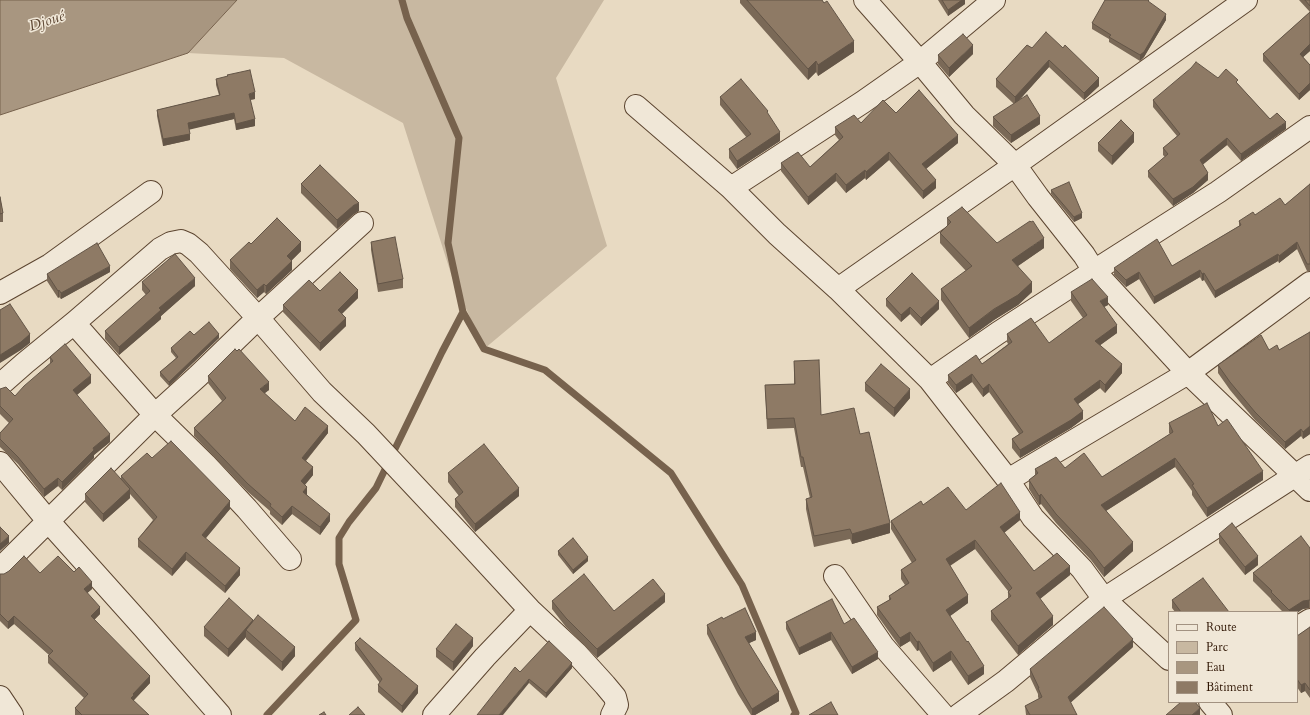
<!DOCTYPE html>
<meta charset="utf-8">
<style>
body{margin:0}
#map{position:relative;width:1310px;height:715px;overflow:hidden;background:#e8dac2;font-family:Cardo,serif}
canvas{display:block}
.legend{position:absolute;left:1168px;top:611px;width:130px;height:92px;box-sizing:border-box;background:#f0e7d7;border:1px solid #a29281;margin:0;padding:5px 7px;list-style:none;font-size:12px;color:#2d1300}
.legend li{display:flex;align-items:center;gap:8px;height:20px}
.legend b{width:20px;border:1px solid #a29281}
</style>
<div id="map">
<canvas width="1310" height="715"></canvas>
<ul class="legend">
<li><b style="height:5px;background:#f0e7d7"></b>Route</li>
<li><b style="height:11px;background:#c8b8a1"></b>Parc</li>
<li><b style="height:11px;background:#a89680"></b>Eau</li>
<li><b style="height:11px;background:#8e7a65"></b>Bâtiment</li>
</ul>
</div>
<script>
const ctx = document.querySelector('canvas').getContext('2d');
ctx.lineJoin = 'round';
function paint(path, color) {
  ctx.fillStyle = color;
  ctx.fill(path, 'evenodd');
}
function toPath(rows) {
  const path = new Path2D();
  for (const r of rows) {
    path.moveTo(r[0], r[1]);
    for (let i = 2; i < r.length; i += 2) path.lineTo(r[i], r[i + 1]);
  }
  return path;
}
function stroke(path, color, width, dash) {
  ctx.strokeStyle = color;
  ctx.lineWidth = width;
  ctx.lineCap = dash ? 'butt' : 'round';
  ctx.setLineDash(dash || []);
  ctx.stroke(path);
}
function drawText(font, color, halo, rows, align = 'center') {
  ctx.font = font + ' Cardo,serif';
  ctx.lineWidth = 3;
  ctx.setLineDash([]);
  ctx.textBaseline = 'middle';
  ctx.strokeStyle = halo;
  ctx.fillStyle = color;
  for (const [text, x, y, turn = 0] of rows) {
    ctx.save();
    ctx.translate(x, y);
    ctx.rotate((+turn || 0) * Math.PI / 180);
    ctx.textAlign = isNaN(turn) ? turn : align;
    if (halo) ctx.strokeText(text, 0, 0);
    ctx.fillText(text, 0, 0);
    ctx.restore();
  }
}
const green = toPath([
 [237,0,604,0,556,78,607,246,484,349,452,277,403,123,284,58,188,53]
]);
const water = toPath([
 [0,0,237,0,188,53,0,115,0,0]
]);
const stream = toPath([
 [402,0,407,18,459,138,448,243,463,312,484,349,545,370,671,473,742,585,796,713,794,715],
 [267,715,356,620,339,564,339,538,349,522,376,488,442,352,463,312]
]);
const minor = toPath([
 [865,0,920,62,964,115,1015,165,1038,197,1084,255,1094,271,1188,373,1310,490],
 [636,106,731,188,777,234,838,289,930,380,1008,480,1033,518,1082,569,1104,599,1169,659],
 [731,188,863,102,920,62,994,0],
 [838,289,1015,165,1246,0],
 [0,293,50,265,151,192],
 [74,323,155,415,205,464,247,509,290,559],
 [930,380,998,333,1094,271,1218,192,1310,127],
 [0,385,25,363,74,323,160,249,171,243,181,241,188,244,199,253,258,318,322,392,366,434,458,532,530,610,576,653,605,685,615,697,617,705,612,715],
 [0,463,49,522,144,628,220,715],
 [1008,480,1188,373,1310,283],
 [0,569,155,415,198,376,258,318,362,223],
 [835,576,883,646,943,715],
 [1297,628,1310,620],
 [0,697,12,715],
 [1210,702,1221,715],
 [434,715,485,657,530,610],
 [959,715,1006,681,1104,599,1310,466]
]);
const wall = toPath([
 [740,0,822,0,854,52,818,76,816,72,808,80,740,3],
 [938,0,965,0,965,4,948,16],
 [1299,0,1310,0,1310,51,1303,57,1310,65,1310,90,1299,100,1263,61,1263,54,1310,12],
 [1150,3,1166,20,1144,57,1140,61,1109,42,1109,39,1092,29,1092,23],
 [1027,45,1099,86,1084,100,1049,67,1019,100,1040,124,1011,143,993,126,993,117,1014,104,996,87,996,79],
 [973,54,949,77,938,64,938,55],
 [1218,78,1238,84,1270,119,1286,129,1241,161,1227,145,1203,164,1208,180,1193,193,1173,206,1148,177,1148,171,1165,157,1163,155,1163,148,1177,136,1153,107,1153,100],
 [216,79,255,99,250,100,255,126,236,130,234,119,189,129,190,140,163,146,157,116,157,110,219,95,216,85],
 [720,97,768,114,780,141,737,169,729,158,729,149,747,138,720,105],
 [896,113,958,143,926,169,936,188,923,199,889,160,866,180,865,178,846,193,836,181,808,205,781,171,781,163,810,167,839,140,835,135,835,127,861,123],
 [1134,142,1112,165,1098,151,1098,143],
 [301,184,359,211,354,214,337,229,301,193],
 [1310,184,1310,271,1307,271,1297,249,1279,263,1278,261,1215,298,1204,280,1202,281,1200,277,1154,304,1139,279,1126,287,1114,275,1114,268,1172,266,1239,226,1239,221,1255,215,1285,205],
 [1051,190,1082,218,1074,222,1051,194],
 [0,197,3,213,3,222,0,222],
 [947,218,997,243,1044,248,1018,266,1032,292,1018,305,994,320,969,338,941,300,941,289,966,271,940,243,940,233,947,226],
 [371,242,403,279,403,288,378,292,371,250],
 [251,244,301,251,291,261,292,270,266,294,264,292,257,298,230,269,230,260],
 [110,272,61,299,59,297,58,298,47,281,47,274],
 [142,282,195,286,161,316,161,319,119,355,105,339,105,331,146,295,142,290],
 [320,291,358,298,341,314,346,326,320,351,283,312,283,305],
 [1071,292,1108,305,1104,307,1117,333,1100,345,1122,373,1105,393,1100,388,1078,404,1083,419,1071,428,1020,458,1012,448,1012,439,1019,434,989,392,983,397,972,382,956,393,948,383,948,375,982,364,1008,344,1007,342,1007,334,1049,343,1083,318,1071,301],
 [886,299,939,309,921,326,910,314,901,322,886,306],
 [1310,332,1310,434,1303,439,1301,436,1285,449,1255,420,1230,390,1218,373,1218,365,1269,350,1279,350],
 [194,335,219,338,169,386,160,376,160,372,176,358,171,352,171,348],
 [50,357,91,383,77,395,110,442,94,455,94,458,62,490,58,486,44,497,18,464,0,447,0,433,9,423,0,414,0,389,15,396,50,364],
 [794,361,821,415,860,434,890,533,852,544,850,539,814,547,806,509,806,499,810,498,803,467,801,467,794,428,767,429,765,385,794,384],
 [208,376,269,390,264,393,295,421,328,433,306,461,313,475,305,485,307,495,330,521,320,535,292,514,282,525,270,514,270,511,248,492,194,436,194,428,222,401,208,383],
 [865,383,910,398,894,417,865,391],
 [1169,423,1218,426,1263,480,1207,517,1192,495,1192,491,1175,467,1106,511,1133,551,1104,577,1091,560,1056,523,1041,504,1039,505,1029,489,1029,480,1035,475,1035,469,1065,468,1102,477,1170,434,1169,433],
 [152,458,230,509,205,538,240,575,225,593,186,560,172,576,138,547,138,539,153,520,130,494,130,498,103,522,85,502,85,494,121,480,121,476],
 [448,473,519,496,475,532,455,507,455,499,459,496,448,482],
 [923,505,966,510,1020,520,1004,533,1034,571,1070,575,1040,599,1053,625,1018,655,991,620,991,611,1008,598,1008,591,975,549,950,566,968,603,950,616,984,674,968,685,951,660,933,672,919,650,917,651,910,641,900,647,877,615,877,607,889,600,889,596,905,585,901,579,901,570,912,563,891,529,891,521],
 [1219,534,1258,565,1245,575,1219,543],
 [1310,548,1310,608,1303,609,1297,612,1283,612,1271,600,1271,599,1253,581,1253,573],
 [558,551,588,561,573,574,558,555],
 [74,572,92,589,87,593,100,614,94,620,150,683,134,700,134,702,149,715,75,715,75,708,84,698,48,663,48,656,49,655,14,624,8,629,0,621,0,574],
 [1172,600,1229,612,1175,612,1172,608],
 [552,601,614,611,665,602,597,658,566,627,552,609],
 [723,619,756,640,749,643,779,701,755,715,751,715,738,694,707,634,707,625],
 [253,621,295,656,282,671,246,639,246,637,228,657,204,636,204,627],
 [786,622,844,624,878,659,852,674,831,640,799,655,786,629],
 [1310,627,1310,698,1305,691,1301,693,1297,687,1297,636],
 [355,643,418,693,402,713,378,692,378,685,380,683,355,650],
 [473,646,453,671,436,657,436,649],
 [1133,647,1070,703,1077,715,1026,715,1025,706,1039,699,1038,697,1038,694,1030,677,1030,669],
 [572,668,546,698,529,683,520,672]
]);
const shadedWall = toPath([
 [962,0,965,0,965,4,948,16,948,10],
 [1166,14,1166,20,1144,57,1140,61,1140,55],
 [854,41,854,52,818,76,818,65],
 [1310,44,1310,51,1300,60,1300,54],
 [973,45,973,54,949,77,949,68],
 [1049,60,1049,67,1015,105,1015,97],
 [816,61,816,72,808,80,808,69],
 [1099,78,1099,86,1084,100,1084,93],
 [1310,83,1310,90,1299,100,1299,94],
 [255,92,255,99,249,100,249,94],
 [234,113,234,119,188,130,188,123],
 [1040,116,1040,124,1011,143,1011,135],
 [255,119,255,126,236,130,236,124],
 [1286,122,1286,129,1241,161,1241,154],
 [780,132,780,141,737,169,737,161],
 [1134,133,1134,142,1112,165,1112,156],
 [190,134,190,140,163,146,163,139],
 [958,135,958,143,922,172,922,164],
 [1227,138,1227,145,1200,167,1200,160],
 [889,152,889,160,866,180,866,172],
 [865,170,865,178,846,193,846,185],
 [836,173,836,181,808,205,808,197],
 [1208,173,1208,180,1193,193,1173,206,1173,199],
 [936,180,936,188,923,199,923,191],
 [359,203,359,211,354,214,337,229,337,220,354,205],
 [1082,213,1082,218,1074,222,1074,217],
 [1044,238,1044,248,1012,270,1012,260],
 [301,242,301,251,287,265,287,256],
 [1297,242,1297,249,1279,263,1279,256],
 [1278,254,1278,261,1215,298,1215,291],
 [292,261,292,270,266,294,266,286],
 [110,266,110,272,61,299,61,293],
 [1200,270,1200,277,1154,304,1154,297],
 [1139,272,1139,279,1126,287,1126,280],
 [1204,273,1204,280,1202,281,1202,274],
 [195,278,195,286,161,316,161,319,119,355,119,347,159,308],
 [1032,282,1032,292,1018,305,994,320,969,338,969,328],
 [264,284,264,292,257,298,257,290],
 [59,290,59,297,58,298,58,291],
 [358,290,358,298,338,318,338,310],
 [1108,297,1108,305,1100,309,1100,301],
 [939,301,939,309,921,326,921,318],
 [910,307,910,314,901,322,901,315],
 [346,318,346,326,320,351,320,343],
 [1117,325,1117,333,1095,349,1095,341],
 [30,334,30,343,21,350,0,363,0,355],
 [219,334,219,338,169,386,169,382],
 [1122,364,1122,373,1105,393,1105,385],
 [972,374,972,382,956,393,956,385],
 [91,375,91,383,73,398,73,390],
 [1100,380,1100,388,1074,407,1074,399],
 [269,382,269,390,260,397,260,389],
 [989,384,989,392,983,397,983,389],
 [910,389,910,398,894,417,894,408],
 [1083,411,1083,419,1071,428,1020,458,1020,450],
 [328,426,328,433,302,465,302,458],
 [1310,426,1310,434,1303,439,1303,432],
 [1301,429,1301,436,1285,449,1285,442],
 [110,434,110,442,94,455,94,458,62,490,62,482,93,448],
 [1175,458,1175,467,1101,514,1101,505],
 [313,467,313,475,301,489,301,481],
 [1263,471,1263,480,1207,517,1207,508],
 [58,478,58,486,44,497,44,489],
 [307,487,307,495,303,500,303,492],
 [519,488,519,496,475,532,475,524],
 [130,489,130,498,103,522,103,514],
 [1041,494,1041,504,1039,505,1039,496],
 [230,501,230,509,202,543,202,535],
 [292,506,292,514,282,525,282,517],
 [1020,512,1020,520,1000,536,1000,527],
 [330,514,330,521,320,535,320,527],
 [890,523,890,533,852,544,852,534],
 [9,536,9,543,0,551,0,544],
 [975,540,975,549,946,568,946,559],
 [1133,542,1133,551,1104,577,1104,568],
 [186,552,186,560,172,576,172,569],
 [1258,556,1258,565,1245,575,1245,567],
 [588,557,588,561,573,574,573,570],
 [1070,566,1070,575,1036,602,1036,593],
 [240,568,240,575,225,593,225,586],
 [92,582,92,589,84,596,84,589],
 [665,594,665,602,597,658,597,649],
 [968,595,968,603,946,619,946,610],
 [1309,600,1309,608,1303,609,1297,613,1297,612,1289,612,1289,610,1303,601],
 [100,607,100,614,91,623,91,616],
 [14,616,14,624,8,629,8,622],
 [1053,616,1053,625,1018,655,1018,646],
 [253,620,253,628,246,630,246,637,228,657,228,649],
 [756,632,756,640,745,645,745,637],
 [831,632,831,640,799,655,799,648],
 [910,632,910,641,900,647,900,638],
 [473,638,473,646,453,671,453,662],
 [1133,639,1133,647,1068,705,1068,697],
 [919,641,919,650,917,651,917,642],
 [295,647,295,656,282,671,282,662],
 [951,651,951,660,933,672,933,663],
 [878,652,878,659,852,674,852,667],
 [572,663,572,668,546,698,546,693],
 [984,666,984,674,968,685,968,676],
 [150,676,150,683,134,700,134,702,131,698,133,694],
 [529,679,529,683,503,715,499,715],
 [1305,683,1305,691,1301,693,1301,685],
 [418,686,418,693,402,713,402,706],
 [779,692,779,701,755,715,752,715,752,709],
 [1200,708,1200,715,1192,715]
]);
const building = toPath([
 [747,0,822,0,824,3,827,1,854,41,818,65,816,61,808,69,747,0],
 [942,0,962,0,948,10,942,0],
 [1105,0,1149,0,1148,1,1166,14,1144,52,1140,55,1109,37,1111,35,1092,23,1105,0],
 [1305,0,1310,0,1310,6,1305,0],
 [1310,12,1310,44,1300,54,1310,65,1310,83,1299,94,1263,54,1310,12],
 [1046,32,1063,48,1065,45,1099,78,1084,93,1049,60,1015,97,996,79,1027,45,1032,48,1046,32],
 [963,34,973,45,949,68,938,55,963,34],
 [1196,62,1218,78,1226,69,1238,80,1236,82,1270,119,1277,113,1286,122,1241,154,1227,138,1200,160,1208,173,1193,187,1173,199,1148,171,1168,154,1163,148,1180,134,1153,100,1191,68,1196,62],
 [250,70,255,92,249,94,255,119,236,124,234,113,188,123,190,134,163,139,157,110,220,95,216,79,228,76,227,75,250,70],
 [741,79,768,111,767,112,780,132,737,161,729,149,751,134,720,97,741,79],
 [919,90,958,135,922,164,936,180,923,191,889,152,866,172,865,170,846,185,836,173,808,197,781,163,798,152,810,167,843,137,835,127,854,115,861,123,883,100,896,113,919,90],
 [1027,95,1040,116,1011,135,993,117,1027,95],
 [1121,120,1134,133,1112,156,1098,143,1121,120],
 [320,165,359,203,354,205,337,220,301,184,320,165],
 [1069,182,1082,213,1074,217,1051,190,1069,182],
 [1310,184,1310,264,1307,264,1297,242,1279,256,1278,254,1215,291,1204,273,1202,274,1200,270,1154,297,1139,272,1126,280,1114,268,1157,239,1172,266,1241,225,1239,221,1253,212,1255,215,1280,198,1285,205,1310,184],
 [0,197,3,213,0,214,0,197],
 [962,207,997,243,1030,221,1031,222,1033,221,1044,238,1012,260,1032,282,1018,295,994,309,969,328,941,289,972,266,940,233,951,222,947,218,962,207],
 [277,218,301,242,287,256,292,261,266,286,264,284,257,290,230,260,249,242,251,244,277,218],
 [395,237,403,279,378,284,371,242,395,237],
 [97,243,110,266,61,293,59,290,58,291,47,274,97,243],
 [175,254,195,278,159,308,161,310,119,347,105,331,150,291,142,282,175,254],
 [340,272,358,290,338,310,346,318,320,343,283,305,309,280,320,291,340,272],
 [912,273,939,301,921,318,910,307,901,315,886,299,912,273],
 [1092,279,1108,297,1100,301,1117,325,1095,341,1122,364,1105,385,1100,380,1074,399,1083,411,1071,420,1020,450,1012,439,1023,432,989,384,983,389,972,374,956,385,948,375,976,355,982,364,1012,342,1007,334,1031,318,1049,343,1087,315,1071,292,1092,279],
 [10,304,30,334,21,342,0,355,0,310,10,304],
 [209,322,219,334,169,382,160,372,178,357,171,348,190,331,194,335,209,322],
 [1310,332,1310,426,1303,432,1301,429,1285,442,1255,412,1230,382,1218,365,1261,335,1269,350,1277,345,1279,350,1310,332],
 [65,344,91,375,73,390,110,434,93,448,94,450,62,482,58,478,44,489,18,457,0,439,0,433,13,419,0,406,0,389,6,387,15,396,24,386,53,361,50,357,65,344],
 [235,349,237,351,239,349,269,382,260,389,295,421,305,407,328,426,302,458,313,467,301,481,307,487,303,492,330,514,320,527,292,506,282,517,270,506,271,504,248,484,194,428,226,398,208,376,235,349],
 [819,360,821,415,854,408,860,434,869,432,890,523,852,534,850,529,814,536,806,499,812,497,803,457,801,457,794,418,767,419,765,385,795,384,794,361,819,360],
 [881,364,910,389,894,408,865,383,881,364],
 [1207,403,1218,426,1227,419,1263,471,1207,508,1192,485,1194,484,1175,458,1101,505,1133,542,1104,568,1091,551,1056,514,1041,494,1039,496,1029,480,1038,473,1035,469,1056,457,1065,468,1084,453,1102,477,1173,432,1169,423,1207,403],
 [171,441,230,501,202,535,240,568,225,586,186,552,172,569,138,539,157,517,121,476,147,453,152,458,171,441],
 [484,444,519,488,475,524,455,499,463,492,448,473,484,444],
 [111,468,130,489,103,514,85,494,111,468],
 [1001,483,1020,512,1000,527,1034,571,1057,553,1070,566,1036,593,1053,616,1018,646,991,611,1011,596,1008,592,1012,588,975,540,946,559,968,595,946,610,967,642,968,641,984,666,968,676,951,651,933,663,919,641,917,642,910,632,900,638,877,607,891,599,889,596,909,583,901,570,916,560,891,521,921,501,923,505,948,487,966,510,1001,483],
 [1232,523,1258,556,1245,567,1219,534,1232,523],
 [0,527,9,536,0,544,0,527],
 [1301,536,1310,548,1310,600,1303,601,1289,610,1271,592,1272,591,1253,573,1301,536],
 [573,538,588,557,573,570,558,551,573,538],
 [24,556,40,573,58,556,74,572,79,567,92,582,84,589,100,607,91,616,150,676,133,694,134,695,131,698,149,715,82,715,75,708,88,694,48,656,53,651,14,616,8,622,0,614,0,574,4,574,9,571,24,556],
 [584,574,614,611,653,579,665,594,597,649,566,618,552,601,584,574],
 [1203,578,1229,612,1181,612,1172,600,1203,578],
 [229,598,253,620,228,649,204,627,229,598],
 [832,599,844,624,854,618,878,652,852,667,831,632,799,648,786,622,832,599],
 [1104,607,1133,639,1068,697,1077,715,1030,715,1025,706,1042,697,1038,688,1039,688,1030,669,1104,607],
 [745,608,756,632,745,637,779,692,752,709,738,685,707,625,722,617,723,619,745,608],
 [258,615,295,647,282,662,246,630,258,615],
 [456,624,473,638,453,662,436,649,456,624],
 [1310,627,1310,690,1305,683,1301,685,1297,679,1297,636,1310,627],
 [360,638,418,686,402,706,378,685,382,679,355,643,360,638],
 [549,641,572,663,546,693,529,679,499,715,477,715,515,667,520,672,549,641],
 [831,702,838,715,809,715,831,702],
 [1181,702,1195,702,1200,708,1192,715,1166,715,1181,702],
 [358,707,365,715,349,715,358,707],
 [324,712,326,715,319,715,324,712]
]);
const waterNames = [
 ["Djoué",47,22,-18]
];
paint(green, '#c8b8a1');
paint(water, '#a89680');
stroke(water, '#77624d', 1);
stroke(stream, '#77624d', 7);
stroke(minor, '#5c4530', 24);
stroke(minor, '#f0e7d7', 22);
paint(wall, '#7a6957');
paint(shadedWall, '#635547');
paint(building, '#8e7a65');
stroke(building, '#635547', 1);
drawText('italic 15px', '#5e4733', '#f0e7d7', waterNames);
</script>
